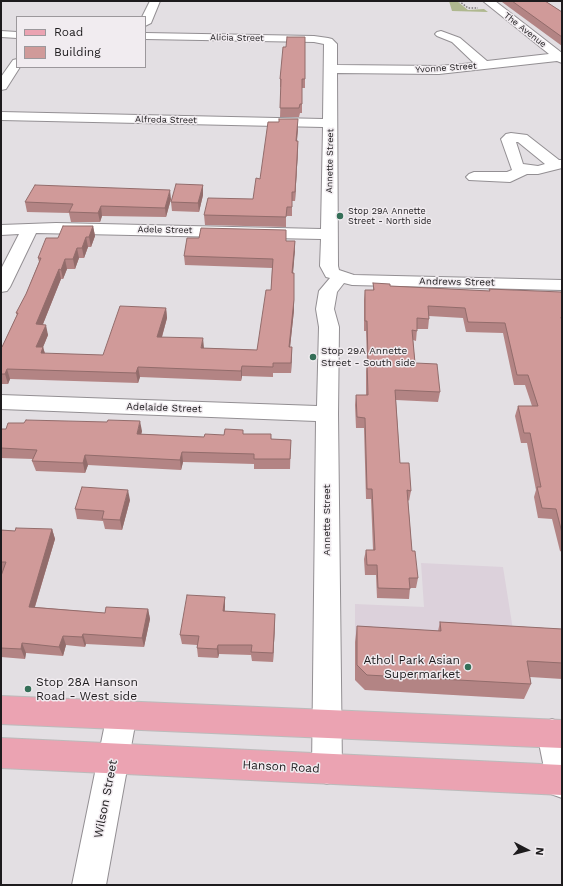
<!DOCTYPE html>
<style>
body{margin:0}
#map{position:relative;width:563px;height:886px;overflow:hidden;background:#e3dfe3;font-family:"Work Sans",sans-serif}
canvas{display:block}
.frame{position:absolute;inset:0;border:2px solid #1d1b1d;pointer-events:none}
.legend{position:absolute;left:16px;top:16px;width:130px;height:52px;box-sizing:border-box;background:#f1ecf0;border:1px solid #9c989c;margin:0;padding:5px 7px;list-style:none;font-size:12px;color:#1d1b1d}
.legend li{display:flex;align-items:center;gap:8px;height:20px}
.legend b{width:20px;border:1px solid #9c989c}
.north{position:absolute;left:507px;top:830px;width:40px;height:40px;-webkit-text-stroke:3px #f1ecf0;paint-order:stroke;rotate:96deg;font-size:11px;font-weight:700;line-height:16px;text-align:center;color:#1d1b1d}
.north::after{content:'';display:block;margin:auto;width:14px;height:18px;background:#1d1b1d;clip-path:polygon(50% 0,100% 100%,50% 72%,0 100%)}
</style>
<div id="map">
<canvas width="563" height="886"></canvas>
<div class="frame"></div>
<ul class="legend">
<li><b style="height:5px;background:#eba3b2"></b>Road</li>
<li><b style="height:11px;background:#d09a99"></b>Building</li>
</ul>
<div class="north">N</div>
</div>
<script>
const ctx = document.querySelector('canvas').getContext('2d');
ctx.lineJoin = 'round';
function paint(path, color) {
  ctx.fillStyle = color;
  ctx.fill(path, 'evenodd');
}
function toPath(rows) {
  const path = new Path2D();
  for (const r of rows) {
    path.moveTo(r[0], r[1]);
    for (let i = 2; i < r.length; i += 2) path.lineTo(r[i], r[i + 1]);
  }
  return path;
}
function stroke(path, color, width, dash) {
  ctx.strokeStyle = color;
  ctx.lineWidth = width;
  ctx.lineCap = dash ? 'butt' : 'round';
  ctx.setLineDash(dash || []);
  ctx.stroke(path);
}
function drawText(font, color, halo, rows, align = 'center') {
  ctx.font = font + ' "Work Sans",sans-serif';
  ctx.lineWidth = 3;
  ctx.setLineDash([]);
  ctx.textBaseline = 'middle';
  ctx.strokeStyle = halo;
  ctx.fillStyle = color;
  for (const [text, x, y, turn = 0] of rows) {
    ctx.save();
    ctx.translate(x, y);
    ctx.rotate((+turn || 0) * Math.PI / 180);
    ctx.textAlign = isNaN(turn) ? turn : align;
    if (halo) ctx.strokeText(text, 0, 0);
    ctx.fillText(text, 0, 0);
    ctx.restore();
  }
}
const built = toPath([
 [421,563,503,567,524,699,365,690,355,680,355,604,424,607]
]);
const green = toPath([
 [449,1,457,1,468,10,484,9,488,12,452,11]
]);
const path = toPath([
 [459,1,468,8,478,8]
]);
const minor = toPath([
 [150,1,160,1,151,23,145,26,145,17,142,17,150,1],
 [483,1,495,1,562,53,562,63,557,61,439,74,337,73,338,266,339,270,354,275,562,280,562,290,352,285,344,283,337,292,334,309,339,327,338,414,342,769,338,780,327,784,316,780,312,769,316,421,1,409,1,395,317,406,319,327,316,309,319,291,330,278,326,277,320,266,321,239,36,233,10,287,7,291,1,292,1,269,19,234,1,235,1,225,56,223,321,229,323,127,1,120,1,112,323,119,324,44,314,42,145,39,145,33,314,36,328,38,332,39,337,44,337,65,439,66,474,63,452,42,437,36,435,34,437,32,441,31,460,38,487,61,549,54,483,1],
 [1,31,17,32,17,38,1,37,1,31],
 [17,59,17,67,20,67,6,89,1,90,1,77,13,60,17,59],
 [511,133,527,135,559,160,562,160,562,168,538,174,527,174,510,182,469,180,466,177,469,174,474,172,507,172,512,170,501,139,506,134,511,133],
 [516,142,518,142,545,164,538,166,523,164,516,142],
 [122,700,132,704,137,714,106,885,72,885,107,714,112,704,122,700],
 [552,719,562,723,562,798,551,794,547,783,537,733,542,723,552,719]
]);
const major = toPath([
 [1,696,562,720,562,748,1,724,1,696],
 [1,738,562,765,562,795,1,768,1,738]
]);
const wall = toPath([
 [502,1,545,1,562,12,562,46,502,2],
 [305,37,305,88,302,88,302,113,300,113,299,117,280,117,281,87,280,87,280,79,286,47],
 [298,128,297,141,298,141,298,150,295,201,292,201,292,216,286,216,286,227,205,225,204,215,253,199,260,179],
 [203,185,203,195,199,212,172,211,171,202],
 [171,199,166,217,102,216,100,222,71,222,69,213,27,212,25,202],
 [93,226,95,236,91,247,88,247,84,258,79,258,75,269,67,269,63,279,61,279,43,324,48,335,43,347,45,354,103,355,166,308,167,318,162,337,204,348,257,350,271,290,272,268,185,265,184,256,286,241,295,241,293,273,294,310,290,347,292,347,291,373,273,373,273,377,242,376,241,381,140,377,138,383,10,379,8,384,1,384,1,347,2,347,17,315,16,313,26,294,39,262,38,258,58,238],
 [373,283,390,286,489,291,489,289,562,295,562,552,560,551,552,519,538,518,534,497,536,490,527,443,521,443,515,416,518,406,532,406,525,385,514,385,503,333,466,332,463,318,429,316,429,319,428,329,417,329,416,341,413,340,415,363,440,392,438,402,396,400,400,463,411,491,409,501,408,500,412,551,418,578,416,588,410,588,409,599,377,598,376,575,365,575,364,559,366,550,373,550,371,499,366,499,364,428,356,428,355,405,356,395,366,395,366,371,367,361,366,331,364,331,364,300,365,290,373,290],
 [1,429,142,431,141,434,204,437,224,435,243,434,271,439,291,440,290,469,254,469,254,464,183,462,181,470,88,465,85,473,36,471,32,461,33,459,1,458],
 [130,500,122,530,105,529,103,521,77,519,75,509],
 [52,529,55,539,35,607,105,613,148,609,150,619,144,647,86,644,85,647,66,645,63,656,26,653,25,659,1,657,1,576,2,571,1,571,1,530,15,531],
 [225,597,225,611,275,623,273,662,252,661,251,655,219,654,218,658,198,657,197,648,197,645,182,644,180,635],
 [440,622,562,629,562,679,530,677,531,684,524,699,365,690,355,680,355,642,357,626,438,631]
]);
const shadedWall = toPath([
 [298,119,298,128,296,150,296,141],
 [298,141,298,150,295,201,295,192],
 [203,185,203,195,199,212,198,203],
 [170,190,171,199,166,217,165,208],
 [101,206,102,216,100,222,98,213],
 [93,226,95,236,91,247,89,237],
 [86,237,88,247,84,258,82,248],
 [295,241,295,251,292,283,292,273],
 [77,248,79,258,75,269,73,259],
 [65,259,67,269,63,279,61,270],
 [59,269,61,279,39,334,36,324],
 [294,273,294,310,289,357,289,347],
 [166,308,167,318,159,347,157,337],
 [46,325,48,335,39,357,36,347],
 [203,338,204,348,201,348],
 [43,347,46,357,41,353],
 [292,347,292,357,291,373,291,363],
 [242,366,242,376,241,381,241,371],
 [138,367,140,377,138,383,136,373],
 [7,369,10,379,8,384,5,374],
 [140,421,142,431,139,444,137,434],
 [182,452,183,462,181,470,180,460],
 [85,455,88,465,85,473,83,463],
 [128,490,130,500,122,530,120,520],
 [52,529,55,539,32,616,29,607],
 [225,597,225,606,223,621,223,611],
 [148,609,150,619,144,647,142,638],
 [275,614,275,623,273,662,273,653],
 [83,634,86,644,85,647,82,637],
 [63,636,66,645,63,656,59,647],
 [22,643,26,653,25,659,21,649],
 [218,645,219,654,218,658,217,649]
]);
const building = toPath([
 [512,1,545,1,562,12,562,37,512,1],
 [287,37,305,37,305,79,302,79,302,104,300,104,299,108,280,108,281,79,280,79,283,47,286,47,287,37],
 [279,119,298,119,296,141,298,141,295,192,292,192,292,207,287,207,286,217,204,215,208,198,253,199,256,178,260,179,268,122,279,122,279,119],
 [176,184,203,185,198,203,171,202,176,184],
 [35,185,170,190,165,208,101,206,98,213,69,212,73,204,25,202,35,185],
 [63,226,93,226,89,237,86,237,82,248,77,248,73,259,65,259,61,270,59,269,36,324,46,325,36,347,43,347,41,353,103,355,120,306,166,308,157,337,203,338,201,348,257,350,266,290,271,290,273,259,184,256,187,238,199,238,201,228,286,230,286,241,295,241,292,273,294,273,294,300,289,347,292,347,291,363,273,363,273,367,242,366,241,371,138,367,136,373,7,369,5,374,1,374,1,347,2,347,18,313,16,313,26,294,41,258,38,258,46,238,58,238,63,226],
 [373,283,390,284,390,286,490,291,489,289,561,292,562,295,562,317,561,317,562,321,562,533,556,509,542,508,537,487,541,487,530,433,524,433,518,406,538,406,528,375,517,375,505,323,468,322,465,308,428,306,429,319,417,318,417,331,412,330,415,363,437,364,440,392,395,390,400,463,409,463,411,491,407,490,412,551,415,551,418,578,409,578,410,589,378,588,377,565,367,565,366,550,375,550,372,489,367,489,365,418,357,417,356,395,368,395,367,361,368,361,367,321,365,321,365,290,374,290,373,283],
 [26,420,107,422,108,420,140,421,137,434,204,437,205,434,224,435,225,429,243,430,243,434,271,434,271,439,291,440,290,459,254,459,254,454,182,452,180,460,85,455,83,463,32,461,37,450,1,448,1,429,6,429,8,423,24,423,26,420],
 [82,487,128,490,120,520,102,519,104,511,75,509,82,487],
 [16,528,52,529,29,607,105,613,106,607,148,609,142,638,83,634,82,637,63,636,59,647,22,643,21,649,1,648,1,576,6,562,1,562,1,530,15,531,16,528],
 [187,595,225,597,223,611,275,614,273,653,251,652,252,645,218,645,217,649,197,648,199,636,180,635,187,595],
 [440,622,562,629,562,663,527,661,531,684,367,675,357,665,357,626,441,631,440,622]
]);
const markers = [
 [340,216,4,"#356f58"],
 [313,357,4,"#356f58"],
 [468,667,4,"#356f58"],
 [28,689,4,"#356f58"]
];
const farStreetnames = [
 ["The Avenue",525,30,38],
 ["Alicia Street",237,38,1],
 ["Yvonne Street",446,68,-4],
 ["Alfreda Street",166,120,1],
 ["Annette Street",330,161,-89],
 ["Adele Street",165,230,1]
];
const farPoinames = [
 ["Stop 29A Annette",348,211],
 ["Street - North side",348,221]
];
const streetNames = [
 ["Andrews Street",457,282,1],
 ["Adelaide Street",164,408,2],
 ["Annette Street",327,520,-90]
];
const poiNames = [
 ["Stop 29A Annette",321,351],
 ["Street - South side",321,363]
];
const nearPoinames = [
 ["Athol Park Asian",460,660],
 ["Supermarket",460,674],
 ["Stop 28A Hanson",36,682,"left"],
 ["Road - West side",36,696,"left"]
];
const nearStreetnames = [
 ["Hanson Road",281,767,3],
 ["Wilson Street",106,799,-79]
];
paint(built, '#dcd1db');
paint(green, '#afb88f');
stroke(minor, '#938f93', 2);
stroke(major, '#bbb', 2);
stroke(path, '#797679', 1.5, [1.5, 1.5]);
paint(minor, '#fff');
paint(major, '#eba3b2');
paint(wall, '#b38484');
paint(shadedWall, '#926c6b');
paint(building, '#d09a99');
stroke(building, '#926c6b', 1);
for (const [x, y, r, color] of markers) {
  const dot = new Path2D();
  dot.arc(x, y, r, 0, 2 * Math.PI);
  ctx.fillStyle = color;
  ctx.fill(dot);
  stroke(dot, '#f1ecf0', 1.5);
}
drawText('9px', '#1d1b1d', '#f1ecf0', farStreetnames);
drawText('9px', '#1d1b1d', '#f1ecf0', farPoinames, 'left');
drawText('10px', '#1d1b1d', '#f1ecf0', streetNames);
drawText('10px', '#1d1b1d', '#f1ecf0', poiNames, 'left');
drawText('12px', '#1d1b1d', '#f1ecf0', nearPoinames, 'right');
drawText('12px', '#1d1b1d', '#f1ecf0', nearStreetnames);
</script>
